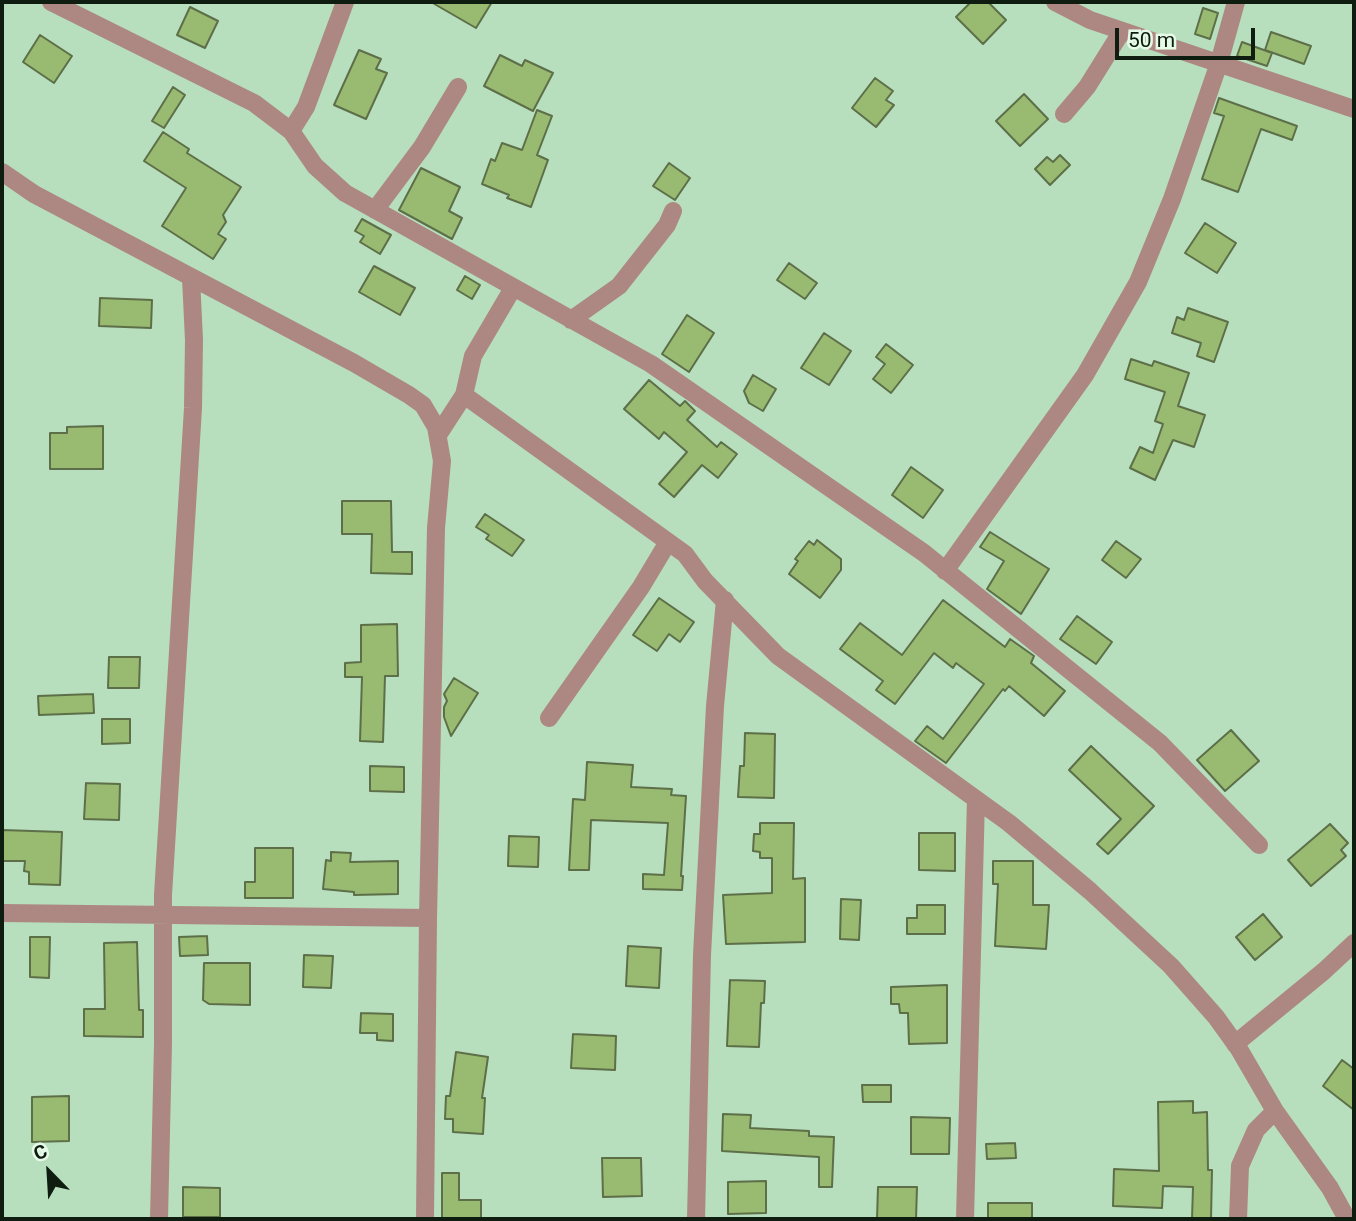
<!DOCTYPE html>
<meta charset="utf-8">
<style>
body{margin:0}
#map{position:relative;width:1356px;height:1221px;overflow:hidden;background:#b7debd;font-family:Roboto,sans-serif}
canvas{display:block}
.frame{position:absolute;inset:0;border:4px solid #0f1d11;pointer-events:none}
.north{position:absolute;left:14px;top:1137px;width:70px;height:70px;-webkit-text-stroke:5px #e6fae8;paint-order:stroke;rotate:336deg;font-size:19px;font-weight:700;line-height:28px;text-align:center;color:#0f1d11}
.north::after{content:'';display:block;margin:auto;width:24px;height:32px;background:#0f1d11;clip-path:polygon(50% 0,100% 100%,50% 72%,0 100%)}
.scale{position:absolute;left:1115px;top:28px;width:140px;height:32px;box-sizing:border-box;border:4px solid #0f1d11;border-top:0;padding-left:9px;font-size:21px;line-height:24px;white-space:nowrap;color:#0f1d11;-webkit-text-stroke:5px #e6fae8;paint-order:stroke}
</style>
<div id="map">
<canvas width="1356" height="1221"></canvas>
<div class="frame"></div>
<div class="north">С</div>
<div class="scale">50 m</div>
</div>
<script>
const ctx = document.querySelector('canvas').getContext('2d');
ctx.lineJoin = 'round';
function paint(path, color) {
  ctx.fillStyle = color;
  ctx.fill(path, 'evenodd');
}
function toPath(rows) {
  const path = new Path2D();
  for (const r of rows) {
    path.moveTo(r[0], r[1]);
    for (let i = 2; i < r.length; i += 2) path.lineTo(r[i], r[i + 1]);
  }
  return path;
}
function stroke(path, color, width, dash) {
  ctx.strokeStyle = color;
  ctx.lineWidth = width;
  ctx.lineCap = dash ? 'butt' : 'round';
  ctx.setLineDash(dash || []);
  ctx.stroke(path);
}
const building = toPath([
 [431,2,492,2,476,28,431,2],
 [971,2,988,2,1006,20,983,44,956,17,971,2],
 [190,7,218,21,205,48,177,35,190,7],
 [1203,8,1218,13,1210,39,1195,34,1203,8],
 [1271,32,1311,46,1304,64,1265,50,1271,32],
 [40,35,72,56,54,83,23,62,40,35],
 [1242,42,1272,53,1267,66,1237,56,1242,42],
 [359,50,381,59,376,69,387,73,366,119,334,105,359,50],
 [500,55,522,66,525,60,553,73,533,111,484,86,500,55],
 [875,78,893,91,886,100,894,105,876,127,852,108,875,78],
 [173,87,185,95,164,128,152,121,173,87],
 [1024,94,1048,119,1020,146,996,121,1024,94],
 [1219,98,1297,126,1292,140,1261,129,1238,192,1202,179,1224,116,1214,113,1219,98],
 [537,110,552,116,537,155,548,160,531,207,507,198,509,195,482,184,491,159,495,161,502,143,522,150,537,110],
 [163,132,189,149,187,153,241,187,223,215,226,222,218,234,226,239,213,259,162,226,186,188,144,161,163,132],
 [1060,155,1070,165,1050,185,1035,169,1047,157,1053,162,1060,155],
 [669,163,690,178,675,200,653,186,669,163],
 [421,168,460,187,449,211,462,218,452,239,399,210,421,168],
 [362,219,391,235,380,254,360,242,364,236,355,231,362,219],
 [1205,223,1236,243,1217,273,1185,253,1205,223],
 [789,263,817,283,805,299,777,280,789,263],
 [374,266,415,288,400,315,359,292,374,266],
 [465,276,480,285,472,299,457,290,465,276],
 [100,298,152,300,151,328,99,326,100,298],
 [1188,308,1228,322,1214,362,1197,356,1201,343,1172,333,1177,317,1184,320,1188,308],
 [687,315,714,333,689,372,662,354,687,315],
 [824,333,851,351,829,385,801,368,824,333],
 [886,344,913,365,891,393,873,379,885,364,876,357,886,344],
 [1131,359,1152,366,1154,361,1189,373,1178,406,1205,415,1194,447,1173,440,1155,480,1130,468,1140,447,1153,453,1163,424,1155,421,1165,392,1125,379,1131,359],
 [753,375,776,389,763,411,749,403,744,391,753,375],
 [649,380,680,406,685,401,695,411,687,420,717,447,721,442,737,454,718,478,702,465,674,497,659,484,687,452,664,432,659,439,624,409,649,380],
 [103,426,103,469,50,469,50,433,67,433,67,427,103,426],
 [911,467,943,490,923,518,892,495,911,467],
 [342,501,391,501,392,552,412,552,412,574,371,573,372,534,342,534,342,501],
 [485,514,524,540,512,556,486,539,489,535,476,527,485,514],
 [990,532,1049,569,1021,614,987,589,1004,561,980,547,990,532],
 [817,540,841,559,841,570,820,598,789,574,798,561,795,559,809,541,814,545,817,540],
 [1116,541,1141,559,1126,578,1102,560,1116,541],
 [659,598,694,622,680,642,669,634,657,651,633,635,659,598],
 [943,600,1005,647,1010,639,1034,656,1031,663,1065,691,1044,716,1009,686,1005,691,1003,689,946,763,915,741,927,726,943,739,984,684,956,663,953,668,934,653,895,704,876,690,883,681,840,649,860,623,902,655,943,600],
 [1077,616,1112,642,1096,664,1060,639,1077,616],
 [397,624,398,676,385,676,383,742,360,741,362,677,345,677,345,663,361,662,361,625,397,624],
 [109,657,140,657,139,688,108,688,109,657],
 [454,678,478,693,451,736,444,717,444,707,447,701,444,694,454,678],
 [93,694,94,713,39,715,38,696,93,694],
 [102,719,130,719,130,743,102,744,102,719],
 [1231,730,1259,761,1225,791,1197,760,1231,730],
 [745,733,775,734,774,798,738,797,740,766,744,766,745,733],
 [1091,746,1154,806,1108,854,1097,844,1121,819,1069,770,1091,746],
 [587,762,633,765,631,787,672,789,671,795,686,796,681,876,683,876,682,890,643,889,643,874,664,875,668,823,591,820,589,870,569,870,573,799,585,800,587,762],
 [370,766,404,767,404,792,370,791,370,766],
 [86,783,120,784,119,820,84,819,86,783],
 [760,823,794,823,793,879,805,878,805,942,726,944,723,895,772,893,772,858,760,858,760,852,753,851,754,834,760,834,760,823],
 [1330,824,1348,843,1341,850,1346,856,1311,886,1288,860,1330,824],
 [2,830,62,832,60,885,29,884,29,872,24,871,25,861,2,861,2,830],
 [919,833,955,833,955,871,919,870,919,833],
 [509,836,539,837,538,867,508,866,509,836],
 [255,848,293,848,293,898,245,898,245,882,255,882,255,848],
 [331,852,351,853,350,862,398,861,398,894,354,895,354,892,323,889,326,860,331,861,331,852],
 [993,861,1033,861,1033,905,1049,905,1046,949,995,946,998,884,993,884,993,861],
 [841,899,861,900,859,940,840,939,841,899],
 [917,905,945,905,945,934,907,934,907,918,917,918,917,905],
 [1263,914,1282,937,1255,960,1236,937,1263,914],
 [207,936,208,955,180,956,179,937,207,936],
 [30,937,50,937,49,978,30,977,30,937],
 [137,942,139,1010,143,1010,143,1037,84,1036,84,1009,105,1009,104,943,137,942],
 [628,946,661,948,659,988,626,986,628,946],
 [304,955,333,956,331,988,303,987,304,955],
 [204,963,250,963,250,1005,209,1004,203,1000,204,963],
 [730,980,765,981,764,1003,761,1003,759,1047,727,1046,730,980],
 [947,985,947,1043,909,1044,908,1013,900,1013,899,1004,891,1004,891,987,947,985],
 [361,1013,393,1014,393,1041,377,1040,377,1033,360,1033,361,1013],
 [573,1034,616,1036,615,1070,571,1068,573,1034],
 [456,1052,488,1057,482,1098,485,1098,483,1134,453,1132,453,1119,445,1119,446,1096,450,1096,456,1052],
 [1342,1060,1354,1069,1354,1110,1323,1086,1342,1060],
 [862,1085,891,1085,891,1102,863,1102,862,1085],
 [69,1096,69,1141,32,1142,32,1097,69,1096],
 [1193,1101,1193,1113,1207,1112,1208,1170,1212,1170,1211,1219,1192,1219,1193,1187,1163,1186,1162,1208,1113,1206,1114,1169,1159,1171,1158,1102,1193,1101],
 [723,1114,751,1115,750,1128,809,1131,809,1136,834,1137,832,1187,819,1187,819,1157,722,1151,723,1114],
 [911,1117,950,1118,949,1154,911,1154,911,1117],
 [1015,1143,1016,1158,987,1159,986,1144,1015,1143],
 [602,1158,641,1158,642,1196,603,1197,602,1158],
 [442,1173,459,1173,459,1200,481,1200,481,1219,442,1219,442,1173],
 [766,1181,766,1213,728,1214,728,1182,766,1181],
 [183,1187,220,1188,220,1217,183,1217,183,1187],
 [878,1187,917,1187,916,1219,877,1219,878,1187],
 [988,1203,1032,1203,1032,1219,988,1219,988,1203]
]);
const minor = toPath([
 [51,2,254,103,291,131,315,166,345,193,651,364,924,553,1160,743,1259,845],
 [1055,2,1090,20,1354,109],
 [1064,114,1087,87,1122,31],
 [291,131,306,107,345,2],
 [2,172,34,194,354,363,409,395,423,405,436,427,442,461,436,528,428,918,425,1219],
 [375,210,422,147,458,87],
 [571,320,619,286,667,225,673,211],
 [464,395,685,554,705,581,778,656,1009,823,1090,891,1171,966,1216,1017,1239,1049,1275,1111,1330,1188,1347,1219],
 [438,435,464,395,473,356,513,288],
 [945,571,1085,375,1138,282,1172,199,1219,63,1236,2],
 [549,718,641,587,668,542],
 [2,913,428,918],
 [1235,1044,1324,971,1354,943],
 [159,1219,163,1044,163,895,193,408,194,340,191,278],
 [696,1219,702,955,715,706,725,600],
 [965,1219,976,799],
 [1238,1219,1240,1166,1256,1130,1275,1111]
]);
paint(building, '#99bb71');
stroke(building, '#5d6f48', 2);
stroke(minor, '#ad8781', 18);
</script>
